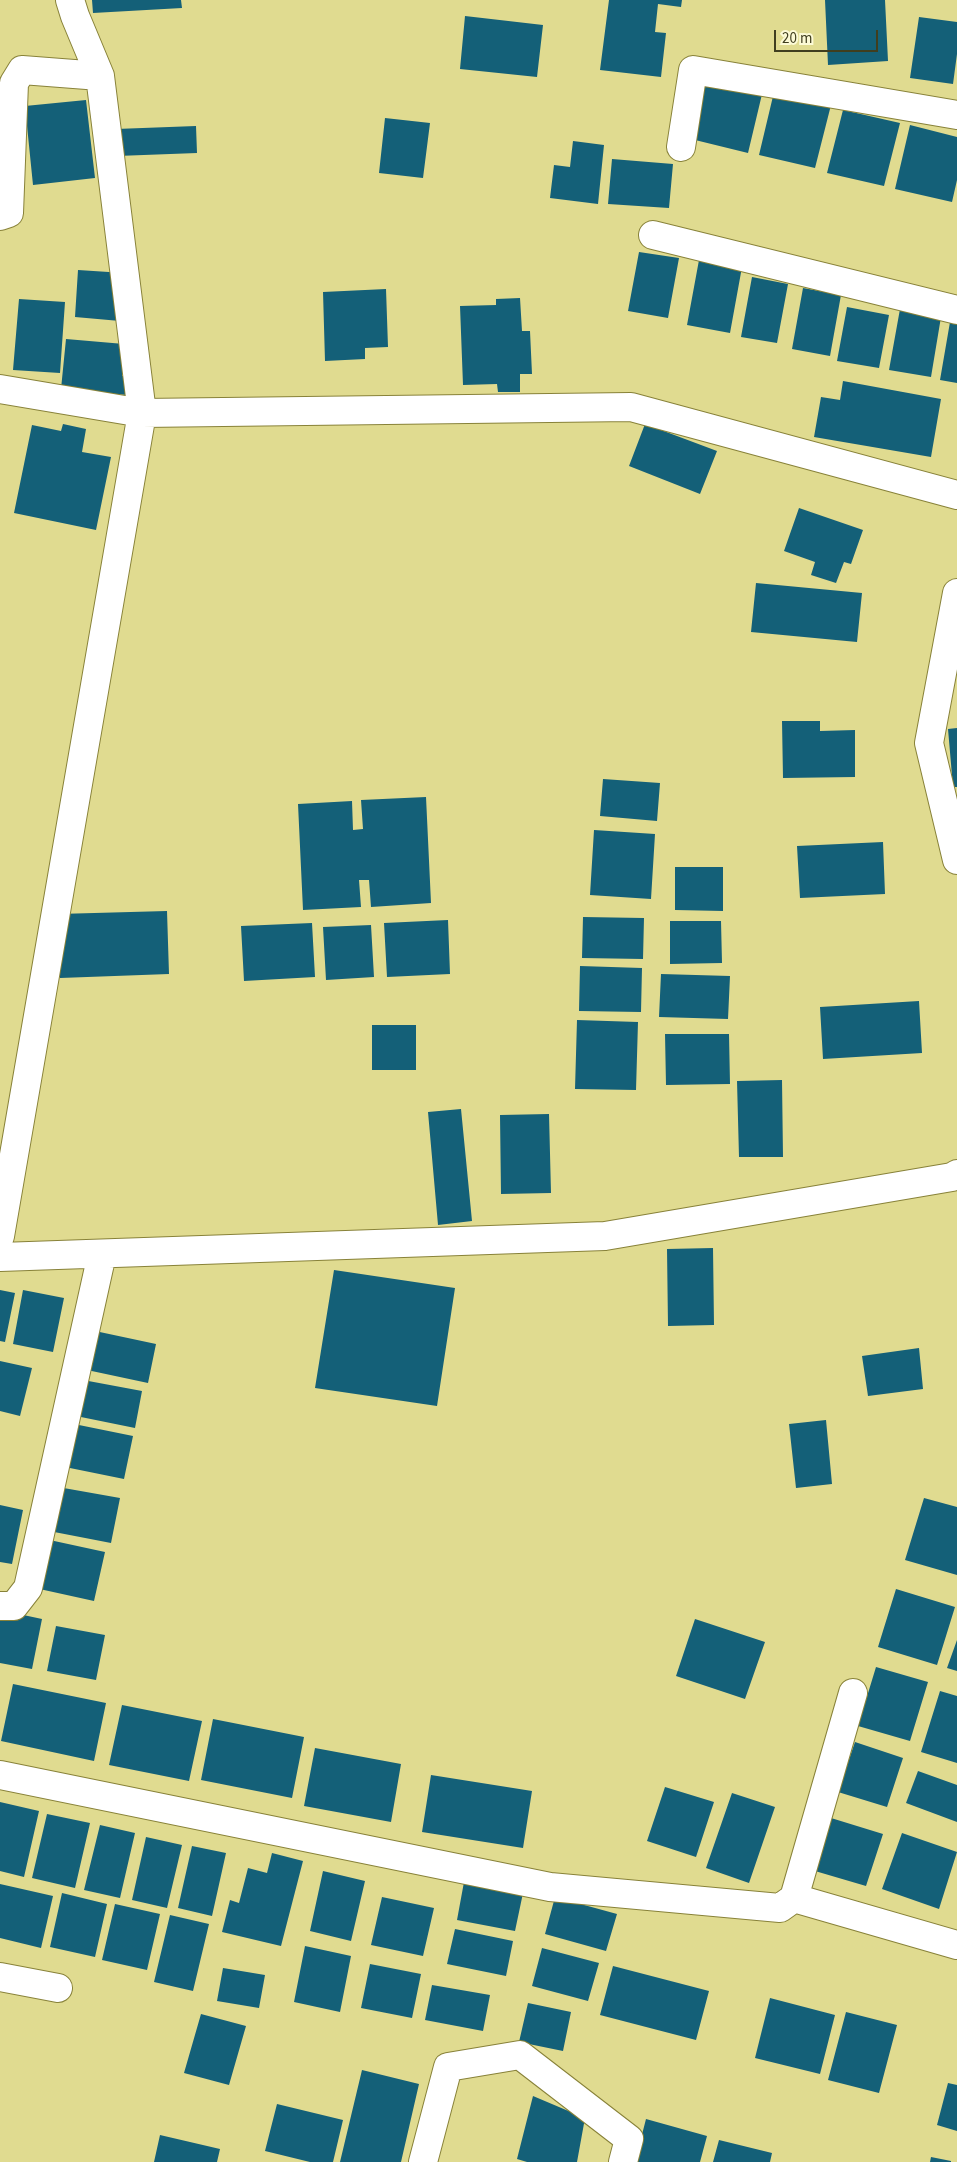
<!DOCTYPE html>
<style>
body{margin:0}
#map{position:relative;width:957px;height:2162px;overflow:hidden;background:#e0db90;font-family:"Source Sans 3",sans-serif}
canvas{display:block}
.scale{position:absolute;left:774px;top:30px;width:104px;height:22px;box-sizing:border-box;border:2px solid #403e1f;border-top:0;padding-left:6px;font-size:15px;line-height:18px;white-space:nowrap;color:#403e1f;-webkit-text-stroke:4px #fcfad6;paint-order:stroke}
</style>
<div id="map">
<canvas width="957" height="2162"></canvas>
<div class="scale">20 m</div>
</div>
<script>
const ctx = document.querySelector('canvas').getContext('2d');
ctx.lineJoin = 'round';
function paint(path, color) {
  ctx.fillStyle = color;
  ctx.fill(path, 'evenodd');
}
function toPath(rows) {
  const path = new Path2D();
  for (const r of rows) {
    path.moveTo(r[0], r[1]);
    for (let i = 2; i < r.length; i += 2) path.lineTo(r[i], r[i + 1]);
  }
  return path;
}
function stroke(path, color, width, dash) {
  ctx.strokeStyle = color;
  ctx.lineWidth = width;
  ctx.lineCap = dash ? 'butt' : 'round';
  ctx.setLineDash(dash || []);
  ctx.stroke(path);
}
const building = toPath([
 [92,0,181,0,182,8,93,13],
 [609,0,682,0,681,7,658,4,655,32,666,33,661,77,600,70],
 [825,0,885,0,888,61,828,65],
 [465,16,543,25,537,77,460,69],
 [919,17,957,22,957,54,953,84,910,78],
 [706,76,763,90,748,153,691,139],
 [774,92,831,105,815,168,759,155],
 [86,100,95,178,33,185,25,106],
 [843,110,900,123,884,186,827,173],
 [385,118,430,123,423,178,379,173],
 [910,125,957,137,957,180,952,202,895,189],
 [196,126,197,153,117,156,116,129],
 [573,141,604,145,598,204,550,198,554,165,570,167],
 [612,159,673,164,669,208,608,204],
 [639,252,679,258,668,318,628,311],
 [699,260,742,267,730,333,687,325],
 [78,270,124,273,120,321,75,317],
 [752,277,788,284,777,343,741,337],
 [803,288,841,295,830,356,792,349],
 [386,289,388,347,365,348,365,359,325,361,323,292],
 [520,298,522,331,530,331,532,374,520,374,520,392,498,392,497,384,463,385,460,306,496,305,496,299],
 [19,299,65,302,60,373,13,370],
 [847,307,889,315,879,368,837,361],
 [900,309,941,317,931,377,889,370],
 [950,322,957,324,957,383,940,380],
 [66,339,124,344,122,376,129,376,127,395,61,389],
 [843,381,941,399,931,457,814,437,821,397,840,400],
 [63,424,86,429,82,452,111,457,96,530,14,513,32,425,61,431],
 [645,424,717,451,700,494,629,466],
 [799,508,863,530,851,564,844,562,836,583,811,575,815,562,784,551],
 [756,583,862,593,857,642,751,632],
 [782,721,820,721,820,731,855,730,855,777,783,778],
 [957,728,957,787,953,787,948,729],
 [603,779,660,783,657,821,600,816],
 [426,797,431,903,371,907,369,880,359,880,361,907,303,910,298,804,352,801,353,830,363,829,361,800],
 [594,830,655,834,651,899,590,895],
 [883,842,885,894,800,898,797,846],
 [675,867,723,867,723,911,675,910],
 [167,911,169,974,60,978,58,914],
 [583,917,644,918,643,959,582,958],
 [448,920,450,974,387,977,384,923],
 [670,921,721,921,722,963,670,964],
 [312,923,315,977,244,981,241,926],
 [371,925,374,977,326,980,323,927],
 [580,966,642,968,641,1012,579,1011],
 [661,974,730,976,728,1019,659,1017],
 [919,1001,922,1053,823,1059,820,1007],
 [577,1020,638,1022,636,1090,575,1089],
 [372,1025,416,1025,416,1070,372,1070],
 [665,1034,729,1034,730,1084,666,1085],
 [782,1080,783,1157,739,1157,737,1081],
 [461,1109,472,1221,438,1225,428,1112],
 [549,1114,551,1193,501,1194,500,1115],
 [713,1248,714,1325,668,1326,667,1249],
 [334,1270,455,1288,437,1406,315,1388],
 [0,1290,15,1293,5,1342,0,1341],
 [23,1290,64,1298,53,1352,13,1344],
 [95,1331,156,1344,148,1383,87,1370],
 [919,1348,923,1389,868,1396,862,1356],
 [0,1361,32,1368,20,1416,0,1411],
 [83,1380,142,1391,135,1428,76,1416],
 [826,1420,832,1484,796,1488,789,1424],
 [74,1424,133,1436,124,1479,65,1467],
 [58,1487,120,1498,111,1543,49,1531],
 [924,1498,957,1507,957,1575,905,1560],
 [0,1505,23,1510,12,1564,0,1562],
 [45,1539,105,1552,94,1601,35,1588],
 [896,1589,955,1607,937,1665,878,1647],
 [0,1610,42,1619,32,1669,0,1663],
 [695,1619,765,1642,745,1699,676,1676],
 [56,1626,105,1635,96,1680,47,1671],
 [957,1640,957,1671,947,1668],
 [876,1667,928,1682,910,1741,858,1726],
 [13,1684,106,1703,94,1761,1,1741],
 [940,1691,957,1696,957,1763,921,1752],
 [122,1705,202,1721,189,1781,109,1765],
 [213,1719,304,1737,292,1798,201,1780],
 [855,1742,903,1758,887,1807,838,1792],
 [315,1748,401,1764,391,1822,304,1806],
 [918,1771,957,1785,957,1822,906,1803],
 [431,1775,532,1791,523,1848,422,1832],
 [665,1787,714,1802,696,1857,647,1841],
 [732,1793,775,1807,749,1883,706,1868],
 [0,1802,39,1811,24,1877,0,1871],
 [47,1814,90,1823,75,1888,32,1878],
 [831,1818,883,1834,866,1886,815,1871],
 [100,1825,135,1833,120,1898,84,1890],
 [902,1833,957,1852,939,1909,882,1889],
 [146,1837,182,1845,167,1908,132,1900],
 [192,1846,226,1853,212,1916,178,1908],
 [272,1853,303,1861,281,1946,222,1932,230,1900,239,1903,248,1868,267,1873],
 [323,1871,365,1881,351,1941,310,1931],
 [464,1882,523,1893,515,1931,457,1920],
 [0,1884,53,1896,41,1948,0,1938],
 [62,1893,107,1904,95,1957,50,1947],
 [382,1897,434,1908,423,1956,371,1945],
 [555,1897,617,1914,606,1951,545,1934],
 [115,1904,160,1914,147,1970,102,1960],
 [170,1915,209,1924,193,1991,154,1982],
 [455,1929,513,1941,506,1976,447,1964],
 [305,1946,351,1956,340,2012,294,2002],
 [542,1948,599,1963,588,2001,532,1986],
 [370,1964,421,1974,412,2018,361,2008],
 [613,1966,709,1991,696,2040,600,2015],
 [223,1968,265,1975,259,2008,217,2001],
 [432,1985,490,1995,483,2031,425,2020],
 [770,1998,835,2015,820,2074,755,2058],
 [528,2003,571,2012,563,2051,519,2042],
 [846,2012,897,2025,879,2093,828,2080],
 [201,2014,246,2026,229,2085,184,2073],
 [362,2070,419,2084,401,2162,340,2162],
 [948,2083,957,2085,957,2131,937,2125],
 [533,2096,585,2118,577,2162,527,2162,517,2159],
 [277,2104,343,2120,333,2162,310,2162,265,2151],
 [646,2119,707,2136,700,2162,635,2162],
 [160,2135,220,2149,217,2162,154,2162],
 [719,2140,772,2153,770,2162,713,2162],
 [931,2157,951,2161,951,2162,930,2162]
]);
const minor = toPath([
 [681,147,693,70,957,115],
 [0,216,9,213,14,83,22,70,100,76],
 [653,235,957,310],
 [0,389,142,413,631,407,957,495],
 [957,593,929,743,957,860],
 [0,1236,142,413,100,76,75,16,70,0],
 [0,1257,605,1236,952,1177,957,1174],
 [0,1606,14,1606,28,1588,102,1254],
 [0,1775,550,1887,780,1908,794,1898,853,1693],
 [794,1898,957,1945],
 [0,1977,58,1988],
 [423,2162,448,2067,520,2055,629,2139,623,2162]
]);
paint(building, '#146078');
stroke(minor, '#888239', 30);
stroke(minor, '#fff', 28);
</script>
